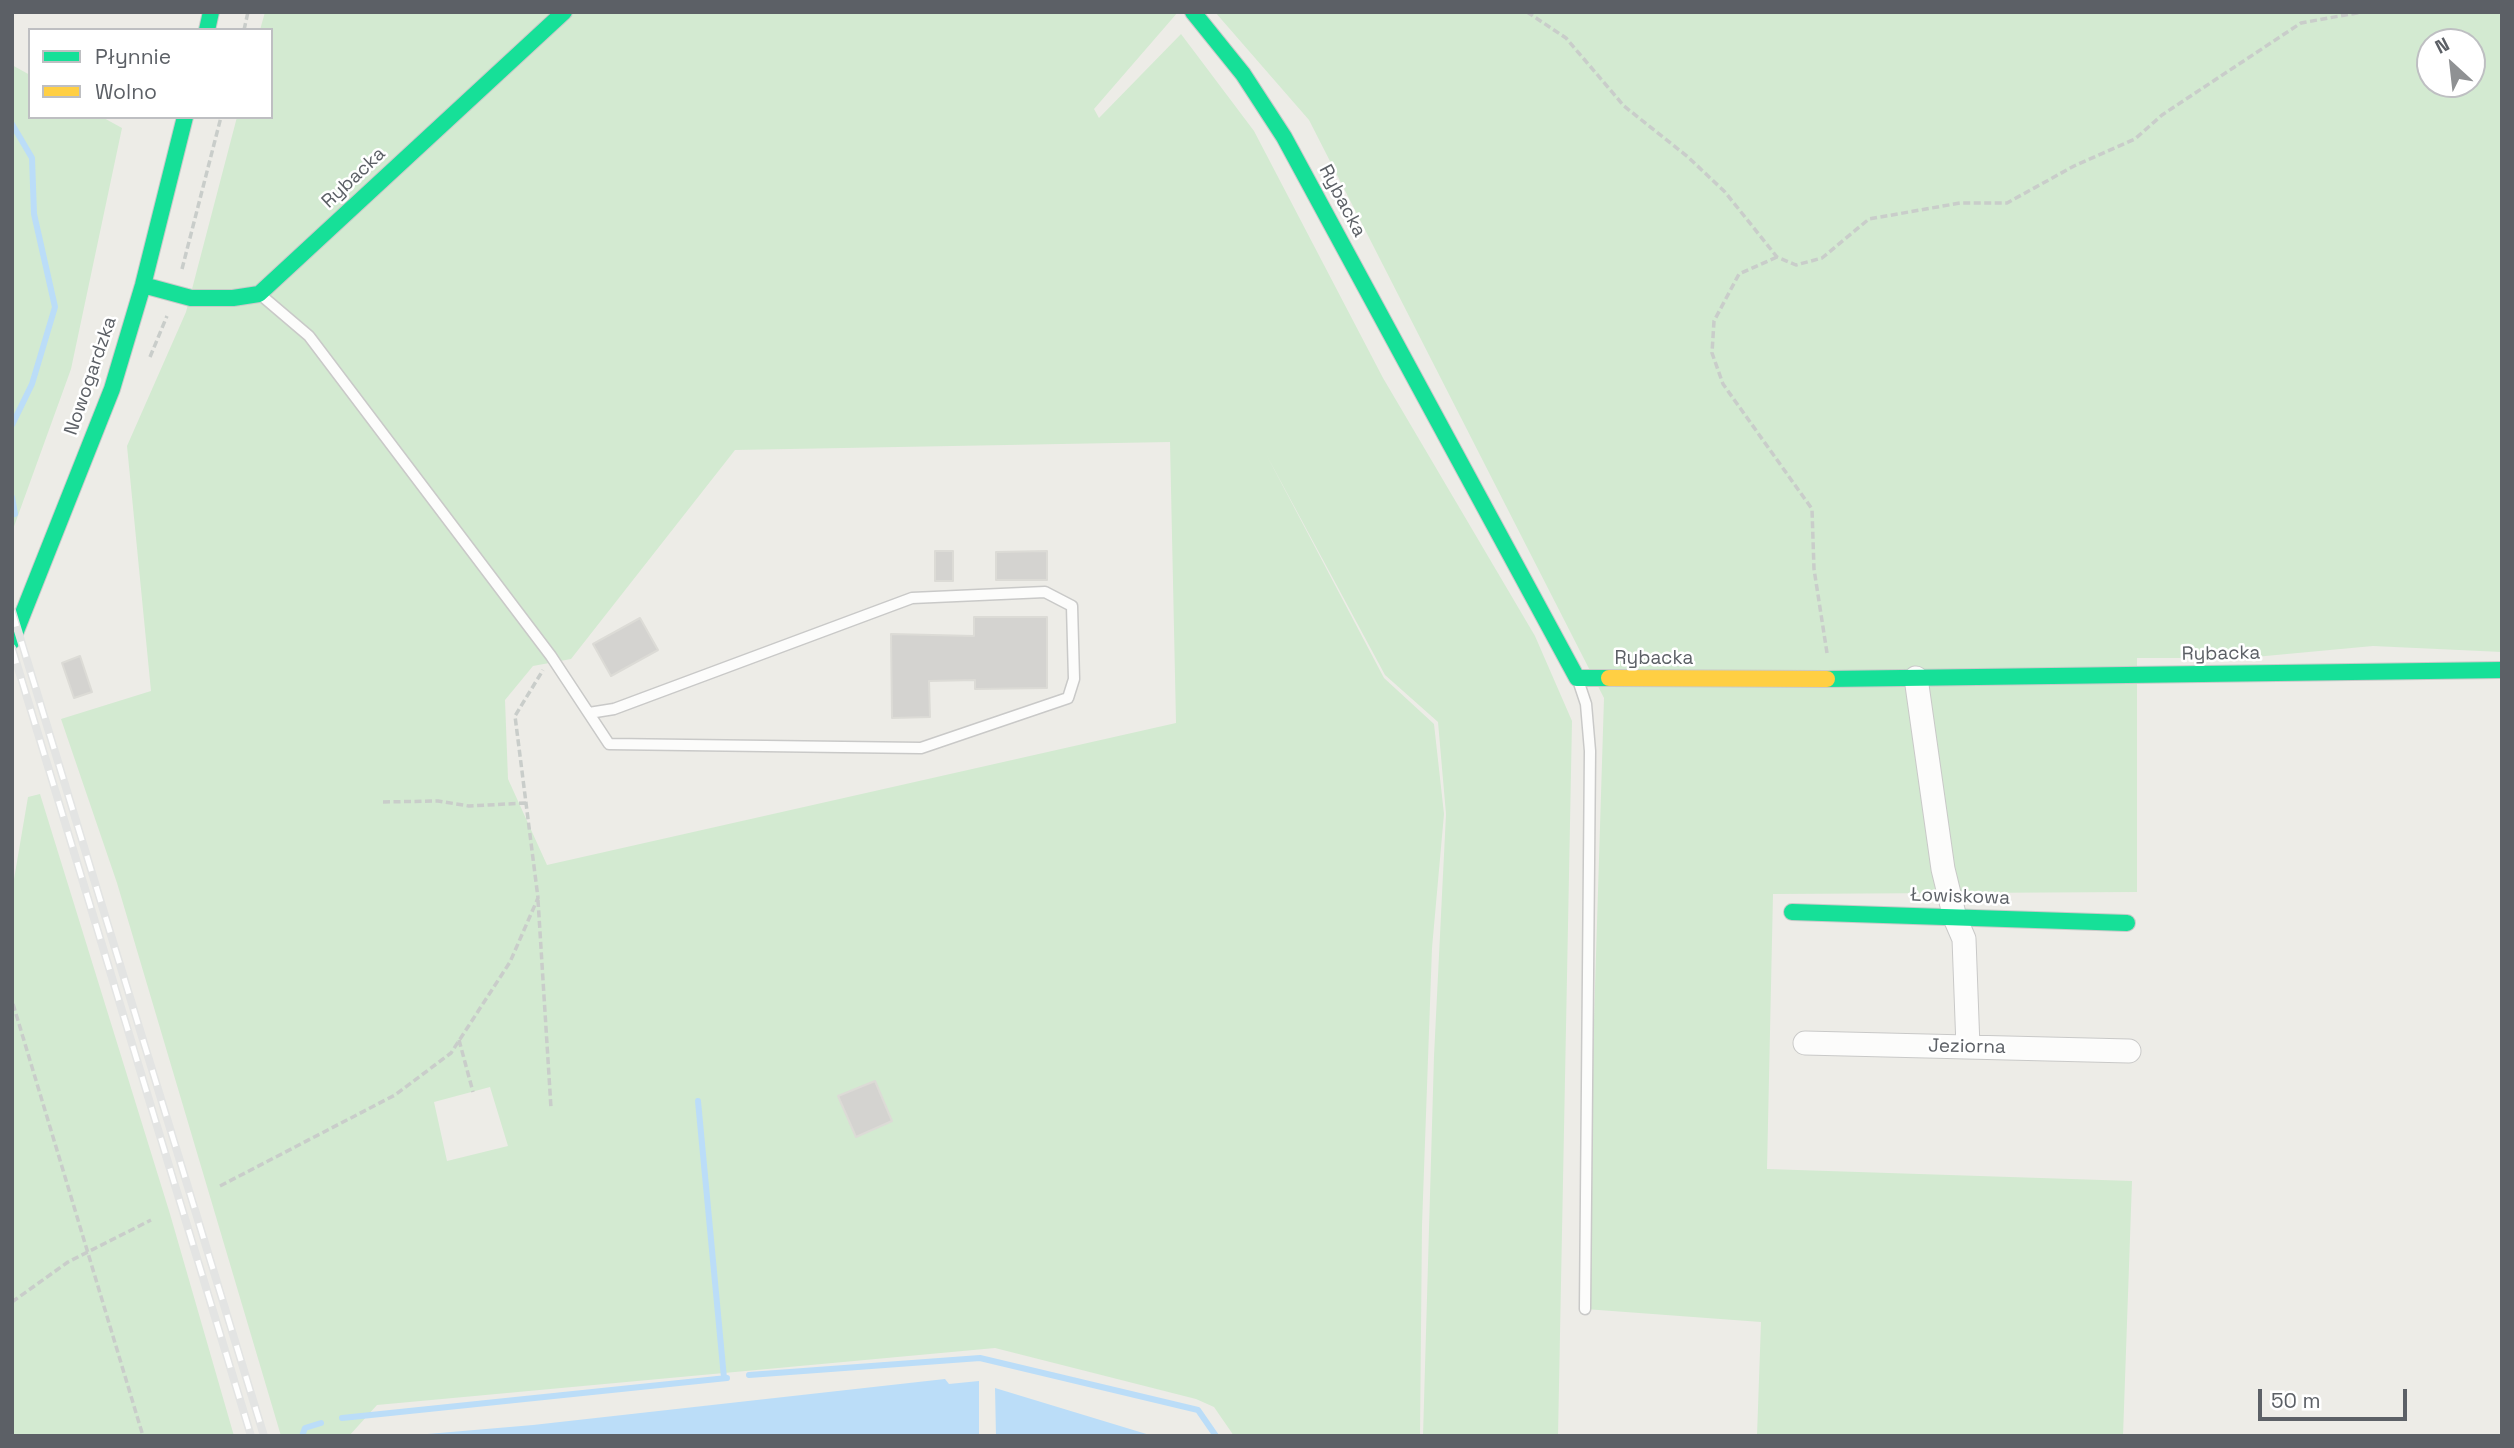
<!DOCTYPE html>
<meta charset="utf-8">
<style>
body{margin:0}
#map{position:relative;width:2514px;height:1448px;overflow:hidden;background:#edece7;font-family:"Space Grotesk",sans-serif}
canvas{display:block}
.frame{position:absolute;inset:0;border:14px solid #5c6066;pointer-events:none}
.legend{position:absolute;left:28px;top:28px;width:245px;height:91px;box-sizing:border-box;background:#fff;border:2px solid #bebfc2;margin:0;padding:9px 12px;list-style:none;font-size:21px;color:#5c6066}
.legend li{display:flex;align-items:center;gap:14px;height:35px}
.legend b{width:35px;border:2px solid #bebfc2}
.north{position:absolute;left:2416px;top:28px;width:70px;height:70px;box-sizing:border-box;background:#fff;border:2px solid #bebfc2;border-radius:50%;rotate:333deg;font-size:19px;font-weight:700;line-height:28px;text-align:center;color:#5c6066}
.north::after{content:'';display:block;margin:auto;width:24px;height:32px;background:#8f9193;clip-path:polygon(50% 0,100% 100%,50% 72%,0 100%)}
.scale{position:absolute;left:2258px;top:1389px;width:149px;height:32px;box-sizing:border-box;border:4px solid #5c6066;border-top:0;padding-left:9px;font-size:21px;line-height:24px;white-space:nowrap;color:#5c6066;-webkit-text-stroke:5px #fff;paint-order:stroke}
</style>
<div id="map">
<canvas width="2514" height="1448"></canvas>
<div class="frame"></div>
<ul class="legend">
<li><b style="height:9px;background:#16e098"></b>Płynnie</li>
<li><b style="height:9px;background:#ffcf43"></b>Wolno</li>
</ul>
<div class="north">N</div>
<div class="scale">50 m</div>
</div>
<script>
const ctx = document.querySelector('canvas').getContext('2d');
ctx.lineJoin = 'round';
function paint(path, color) {
  ctx.fillStyle = color;
  ctx.fill(path, 'evenodd');
}
function toPath(rows) {
  const path = new Path2D();
  for (const r of rows) {
    path.moveTo(r[0], r[1]);
    for (let i = 2; i < r.length; i += 2) path.lineTo(r[i], r[i + 1]);
  }
  return path;
}
function stroke(path, color, width, dash) {
  ctx.strokeStyle = color;
  ctx.lineWidth = width;
  ctx.lineCap = dash ? 'butt' : 'round';
  ctx.setLineDash(dash || []);
  ctx.stroke(path);
}
function drawText(font, color, halo, rows, align = 'center') {
  ctx.font = font + ' "Space Grotesk",sans-serif';
  ctx.lineWidth = 5;
  ctx.setLineDash([]);
  ctx.textBaseline = 'middle';
  ctx.strokeStyle = halo;
  ctx.fillStyle = color;
  for (const [text, x, y, turn = 0] of rows) {
    ctx.save();
    ctx.translate(x, y);
    ctx.rotate((+turn || 0) * Math.PI / 180);
    ctx.textAlign = isNaN(turn) ? turn : align;
    if (halo) ctx.strokeText(text, 0, 0);
    ctx.fillText(text, 0, 0);
    ctx.restore();
  }
}
const green = toPath([
 [265,12,1178,12,1094,109,1099,118,1181,34,1254,131,1383,378,1535,636,1572,721,1558,1436,1423,1436,1434,1056,1446,814,1438,722,1385,675,1266,454,1384,678,1434,724,1444,814,1432,948,1422,1225,1420,1436,1234,1436,1214,1407,1196,1399,995,1348,377,1405,349,1436,281,1436,117,883,61,719,151,691,127,446,186,312,237,117,271,117,271,30,260,30],
 [1170,442,1176,723,547,865,508,779,505,700,533,666,571,659,735,450],
 [490,1087,508,1146,447,1161,434,1102],
 [1215,12,2502,12,2502,652,2373,646,2244,658,2137,658,2137,892,1773,894,1767,1169,2132,1181,2123,1436,1757,1436,1761,1322,1585,1309,1604,698,1309,120],
 [2430,42,2472,42,2472,84,2430,84],
 [12,65,30,75,30,117,102,117,122,128,71,369,12,532],
 [40,794,170,1214,234,1436,12,1436,12,891,28,797]
]);
const water = toPath([
 [945,1379,949,1384,979,1381,979,1436,404,1436,533,1425],
 [995,1388,1153,1436,996,1436]
]);
const stream = toPath([
 [12,124,32,158,34,214,55,307,32,384,12,425],
 [12,497,15,514,12,515],
 [698,1101,724,1378],
 [749,1375,980,1358,1198,1410,1216,1436],
 [342,1418,727,1378],
 [302,1436,305,1428,321,1423]
]);
const building = toPath([
 [935,551,953,551,953,581,935,581,935,551],
 [1047,551,1047,580,996,580,996,552,1047,551],
 [974,617,1047,617,1047,688,975,689,975,680,929,681,930,717,892,718,891,634,974,636,974,617],
 [640,618,658,650,611,676,593,644,640,618],
 [80,656,92,692,74,698,62,663,80,656],
 [875,1081,892,1121,856,1137,838,1096,875,1081]
]);
const path = toPath([
 [1527,12,1566,38,1624,106,1688,157,1725,192,1777,257,1796,265,1822,258,1869,219,1960,203,2007,203,2074,166,2135,139,2162,115,2301,23,2362,12],
 [244,30,248,12],
 [1777,257,1739,274,1714,321,1712,353,1723,384,1812,509,1814,569,1827,653],
 [182,269,221,117],
 [150,357,167,316],
 [383,802,438,801,469,806,526,803],
 [538,900,551,1108],
 [13,1004,143,1436],
 [459,1040,473,1092],
 [220,1186,395,1095,451,1053,510,962,538,898,515,716,543,670],
 [12,1302,68,1262,151,1220]
]);
const lane = toPath([
 [262,296,309,336,551,656,609,744,921,748,1068,698,1074,679,1072,606,1045,592,912,598,614,709,589,713],
 [1578,680,1586,704,1590,751,1585,1309]
]);
const street = toPath([
 [1916,678,1943,869,1955,918,1964,939,1968,1047],
 [1805,1043,2129,1051]
]);
const fast = toPath([
 [1193,12,1243,74,1284,137,1577,678,1609,678],
 [207,30,211,12],
 [143,285,191,298,233,298,259,294,564,12],
 [12,641,112,389,143,285,185,117],
 [1827,679,2502,670],
 [1792,912,2127,923]
]);
const slow = toPath([
 [1609,678,1827,679]
]);
const rail = toPath([
 [12,611,264,1436],
 [12,648,251,1436]
]);
const streetNames = [
 ["Rybacka",354,178,-43],
 ["Rybacka",1342,201,62],
 ["Nowogardzka",91,376,-71],
 ["Rybacka",2221,654,-1],
 ["Rybacka",1654,659],
 ["Łowiskowa",1960,897,2],
 ["Jeziorna",1967,1047,1]
];
paint(green, '#d3ead1');
paint(water, '#bbddf8');
stroke(stream, '#bbddf8', 6);
paint(building, '#d4d3d0');
stroke(building, '#dcdbd6', 2);
stroke(lane, '#c9c9c8', 13);
stroke(street, '#c9c9c8', 25);
stroke(fast, '#c9cac9', 18);
stroke(slow, '#c9cac9', 18);
stroke(path, '#c9cdca', 3.5, [7, 3.5]);
stroke(lane, '#fcfcfb', 10);
stroke(street, '#fcfcfb', 23);
stroke(fast, '#16e098', 16);
stroke(slow, '#ffcf43', 16);
stroke(rail, '#e3e4e3', 8);
stroke(rail, '#fff', 5, [16]);
drawText('19px', '#5c6066', '#fff', streetNames);
</script>
